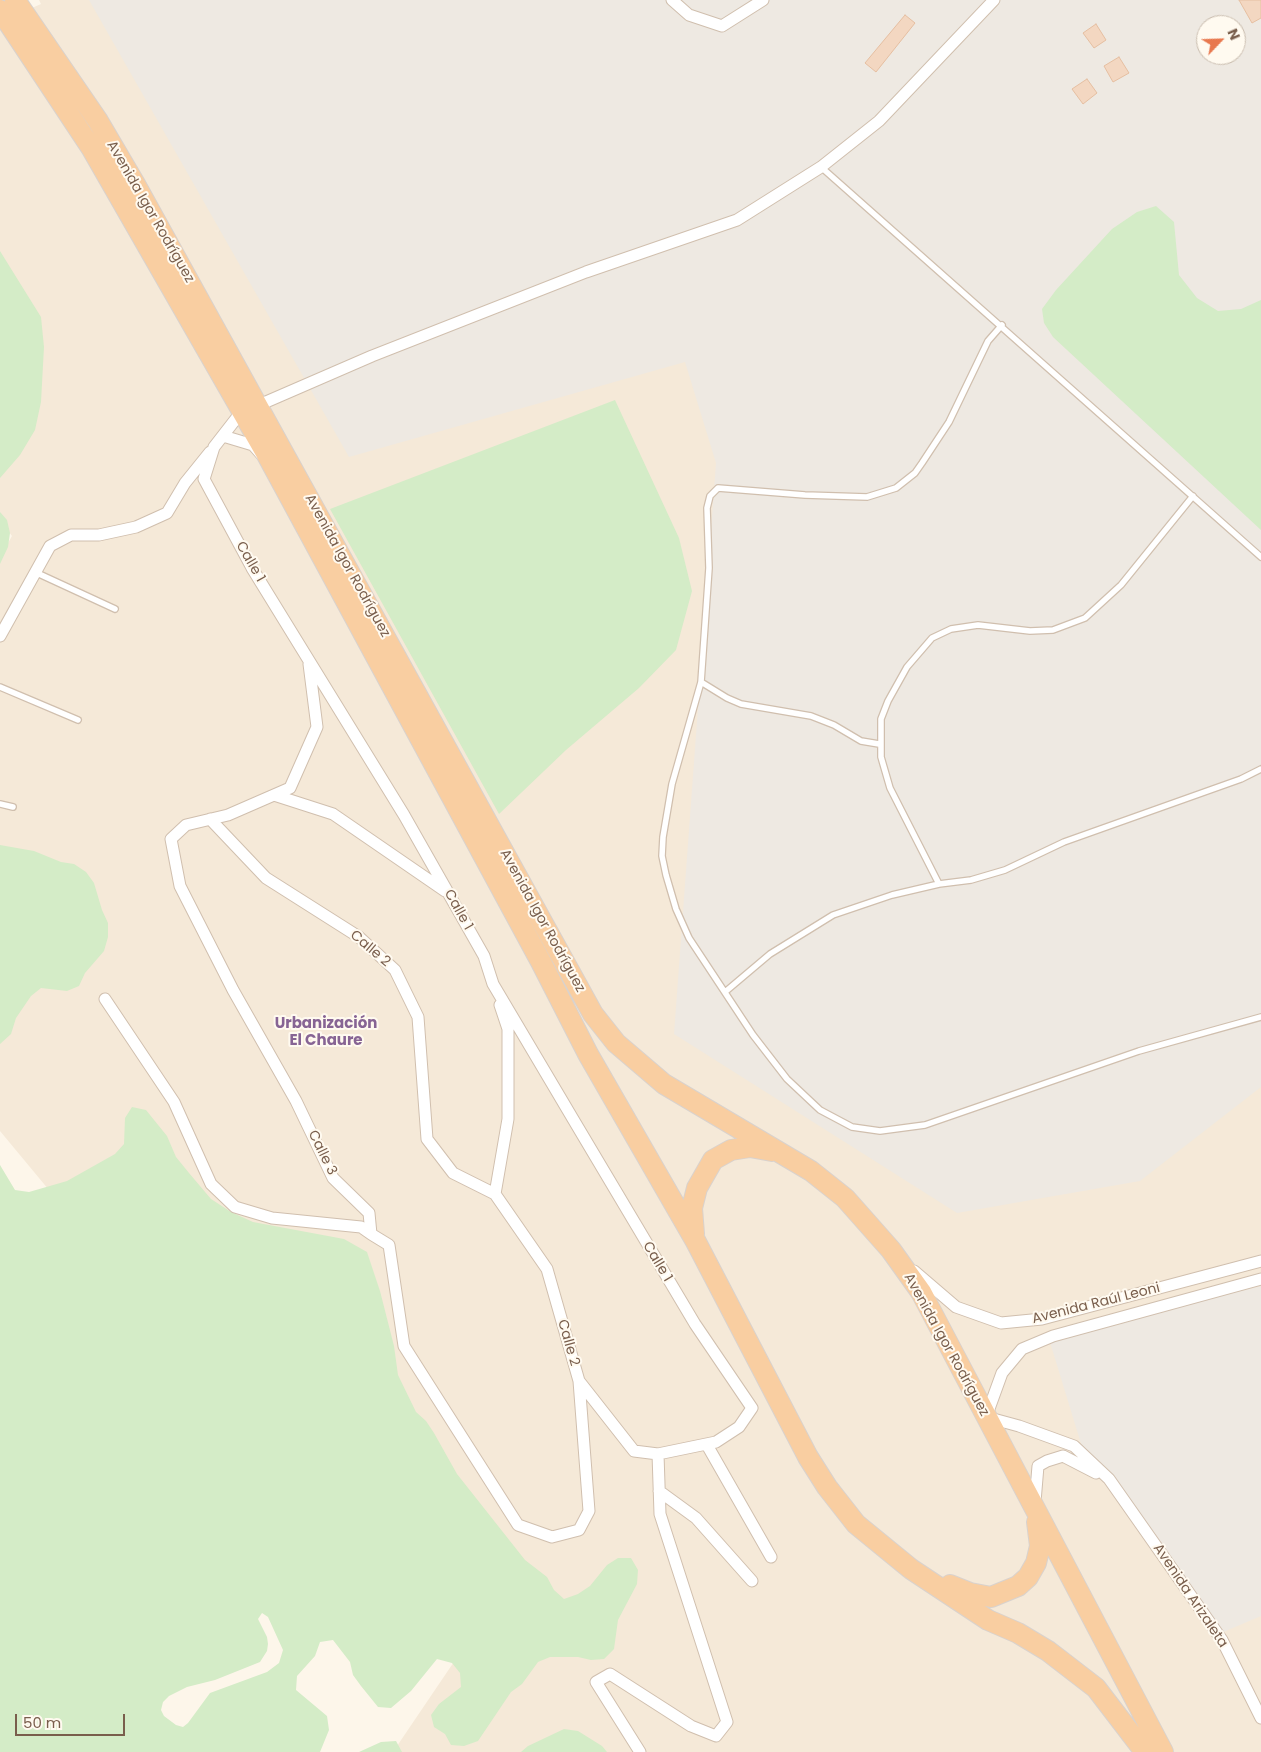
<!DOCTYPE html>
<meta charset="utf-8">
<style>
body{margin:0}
#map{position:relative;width:1261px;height:1752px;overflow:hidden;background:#fdf6ea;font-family:Poppins,sans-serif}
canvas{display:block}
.north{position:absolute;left:1196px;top:15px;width:50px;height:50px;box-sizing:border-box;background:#fffaf0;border:1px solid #c9bcae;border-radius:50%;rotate:66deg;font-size:14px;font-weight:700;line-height:20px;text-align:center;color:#795e4c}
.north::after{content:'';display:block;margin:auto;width:18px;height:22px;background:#e8784e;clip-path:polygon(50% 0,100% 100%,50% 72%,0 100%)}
.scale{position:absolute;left:15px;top:1714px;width:110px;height:22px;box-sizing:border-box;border:2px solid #795e4c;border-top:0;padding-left:6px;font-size:15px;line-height:18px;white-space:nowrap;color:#795e4c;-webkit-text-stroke:4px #fffaf0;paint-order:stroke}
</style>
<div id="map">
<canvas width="1261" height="1752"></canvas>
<div class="north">N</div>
<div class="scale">50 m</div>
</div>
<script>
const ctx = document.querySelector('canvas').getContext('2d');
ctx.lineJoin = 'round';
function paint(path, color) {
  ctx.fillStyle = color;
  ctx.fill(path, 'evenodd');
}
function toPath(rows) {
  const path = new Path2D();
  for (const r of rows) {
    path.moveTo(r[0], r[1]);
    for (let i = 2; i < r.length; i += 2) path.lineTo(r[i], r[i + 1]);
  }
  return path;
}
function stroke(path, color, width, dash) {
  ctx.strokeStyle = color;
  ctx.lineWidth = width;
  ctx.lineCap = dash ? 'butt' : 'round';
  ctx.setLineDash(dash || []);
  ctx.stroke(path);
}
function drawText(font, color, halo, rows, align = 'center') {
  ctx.font = font + ' Poppins,sans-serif';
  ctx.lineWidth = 4;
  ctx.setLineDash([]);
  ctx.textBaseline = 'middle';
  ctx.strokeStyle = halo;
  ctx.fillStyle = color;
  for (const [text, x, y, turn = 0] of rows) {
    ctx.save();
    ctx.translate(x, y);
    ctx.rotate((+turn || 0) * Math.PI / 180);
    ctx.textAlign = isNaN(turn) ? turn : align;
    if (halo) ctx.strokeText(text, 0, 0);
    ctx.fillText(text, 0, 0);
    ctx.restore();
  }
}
const residential = toPath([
 [39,0,1261,0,1261,1752,399,1752,395,1749,510,1579,122,1278,0,1131,0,557,12,536,0,520,0,22,41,4],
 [1206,25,1236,25,1236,55,1206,55]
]);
const industrial = toPath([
 [89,0,1261,0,1261,1087,1140,1181,957,1213,674,1034,716,463,685,362,349,457],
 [1206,25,1236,25,1236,55,1206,55],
 [1261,1286,1261,1616,1221,1633,1082,1447,1049,1339]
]);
const green = toPath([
 [1156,206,1174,222,1179,275,1197,298,1218,311,1241,309,1261,300,1261,530,1053,337,1044,323,1042,309,1056,290,1112,229,1137,212],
 [0,251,41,317,44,347,41,402,35,430,20,455,0,478],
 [615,400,679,538,692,591,676,650,639,688,566,750,499,814,330,509],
 [0,512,7,520,10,533,8,547,0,564],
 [0,845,34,851,61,862,74,864,86,872,94,883,102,910,108,923,108,937,104,951,85,973,79,986,67,991,41,988,31,996,16,1018,11,1034,0,1044],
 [132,1107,146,1110,167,1136,176,1157,189,1173,211,1199,231,1212,253,1222,344,1239,367,1252,380,1291,394,1346,398,1375,416,1412,426,1421,434,1433,457,1474,525,1560,547,1577,554,1590,564,1599,578,1594,590,1586,607,1565,618,1558,631,1558,638,1570,637,1584,618,1620,614,1649,604,1659,591,1660,578,1657,550,1657,538,1662,522,1684,511,1692,478,1741,464,1746,451,1745,445,1734,434,1727,431,1715,439,1704,461,1687,460,1673,452,1663,437,1659,411,1691,391,1708,378,1707,361,1686,353,1675,350,1662,333,1640,320,1642,315,1656,297,1676,296,1690,327,1716,329,1730,320,1752,0,1752,0,1165,15,1190,29,1192,67,1181,115,1154,124,1144,125,1118],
 [262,1613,268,1617,283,1650,279,1663,267,1672,210,1693,188,1723,183,1727,176,1725,164,1716,161,1710,163,1702,169,1696,187,1687,215,1680,260,1662,267,1651,268,1644,267,1637,258,1619],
 [564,1729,578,1731,602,1746,607,1752,521,1752,528,1746],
 [396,1741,402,1752,359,1752,381,1742]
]);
const building = toPath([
 [1239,0,1261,0,1261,18,1252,23,1239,0],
 [905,15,915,23,876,72,865,63,905,15],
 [1096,24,1106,40,1094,48,1083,33,1096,24],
 [1119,57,1129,73,1113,82,1104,66,1119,57],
 [1087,79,1097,93,1083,104,1072,89,1087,79]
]);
const service = toPath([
 [821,167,1261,557],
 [1002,325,988,341,949,422,922,463,915,473,896,488,867,497,805,495,718,488,710,496,707,508,709,568,701,682,672,784,663,837,662,856,666,875,676,909,689,938,753,1035,787,1079,820,1110,852,1127,880,1131,925,1125,1139,1051,1261,1017],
 [37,573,115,609],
 [701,682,727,698,741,704,811,716,834,725,861,741,879,744],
 [0,687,78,720],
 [0,804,13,807],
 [939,884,890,788,881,757,881,719,888,701,907,667,932,638,951,629,978,625,1030,631,1053,630,1085,618,1121,585,1193,496],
 [725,992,770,954,833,915,892,895,939,884,971,880,1005,870,1064,842,1241,779,1261,769]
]);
const minor = toPath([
 [672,0,689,15,722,26,763,0],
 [259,405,372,356,586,272,737,220,821,167,879,121,994,0],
 [242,411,214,447,204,479,252,568,404,815,484,956,493,984,573,1119,695,1324,752,1408,739,1427,716,1442,658,1454],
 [223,436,253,445,261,454],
 [0,636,50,546,71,535,99,535,136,527,167,513,185,483,210,452],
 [309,664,317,727,290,788,228,815,186,825,171,839,180,886,233,990,296,1101,333,1178,369,1213,371,1234,389,1245,404,1346,518,1525,552,1537,579,1530,589,1511,579,1381],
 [274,795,333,814,445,891],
 [210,819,266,878,359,937,395,970,418,1017,427,1139,453,1173,495,1194,547,1269,579,1381,634,1451,658,1454,660,1514,727,1722,716,1736,691,1726,610,1674,596,1682,640,1752],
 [105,999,174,1102,211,1184,235,1207,272,1218,361,1227,371,1234],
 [495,1194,508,1119,508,1029,500,1005],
 [914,1271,956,1307,1001,1323,1042,1319,1261,1261],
 [1261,1279,1053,1336,1022,1349,1002,1373,986,1417,1019,1426,1074,1446,1109,1479,1222,1640,1261,1718],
 [707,1445,771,1557],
 [659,1491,696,1518,752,1581],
 [1035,1502,1038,1466,1047,1461,1063,1456,1096,1473]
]);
const trunk = toPath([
 [15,0,98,121,135,184,593,1014,616,1043,664,1084,811,1171,845,1198,891,1250,921,1292,1163,1752],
 [0,10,92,149,266,453,541,962,588,1054,695,1240,808,1457,827,1487,856,1524,911,1569,988,1620,1018,1633,1048,1651,1096,1688,1145,1752],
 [694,1234,692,1208,697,1188,713,1160,731,1150,750,1147,772,1151],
 [950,1585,970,1593,991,1597,1018,1586,1028,1577,1036,1563,1040,1546,1037,1522]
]);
const streetNames = [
 ["Avenida Igor Rodríguez",150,212,60],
 ["Calle 1",250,562,60],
 ["Avenida Igor Rodríguez",347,566,61],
 ["Calle 1",458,910,61],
 ["Avenida Igor Rodríguez",542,921,61],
 ["Calle 2",370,949,40],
 ["Calle 3",322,1153,64],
 ["Calle 1",657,1262,59],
 ["Avenida Raúl Leoni",1096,1304,-14],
 ["Calle 2",568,1343,74],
 ["Avenida Igor Rodríguez",946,1345,61],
 ["Avenida Arizaleta",1190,1596,56]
];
const neighbourhoodNames = [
 ["Urbanización",326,1024],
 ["El Chaure",326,1041]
];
paint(residential, '#f5e9d8');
paint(industrial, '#eee9e2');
paint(green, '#d4ecc7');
paint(building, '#f3d7c1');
stroke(building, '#e6bfa1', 1);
stroke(service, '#d0bfae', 8);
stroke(minor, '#d0bfae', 13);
stroke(trunk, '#d9d2cd', 22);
stroke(service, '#fff', 5.5);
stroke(minor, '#fff', 11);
stroke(trunk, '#f9cea1', 20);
drawText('14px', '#795e4c', '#fffaf0', streetNames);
drawText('bold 15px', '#876494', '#fffaf0', neighbourhoodNames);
</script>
